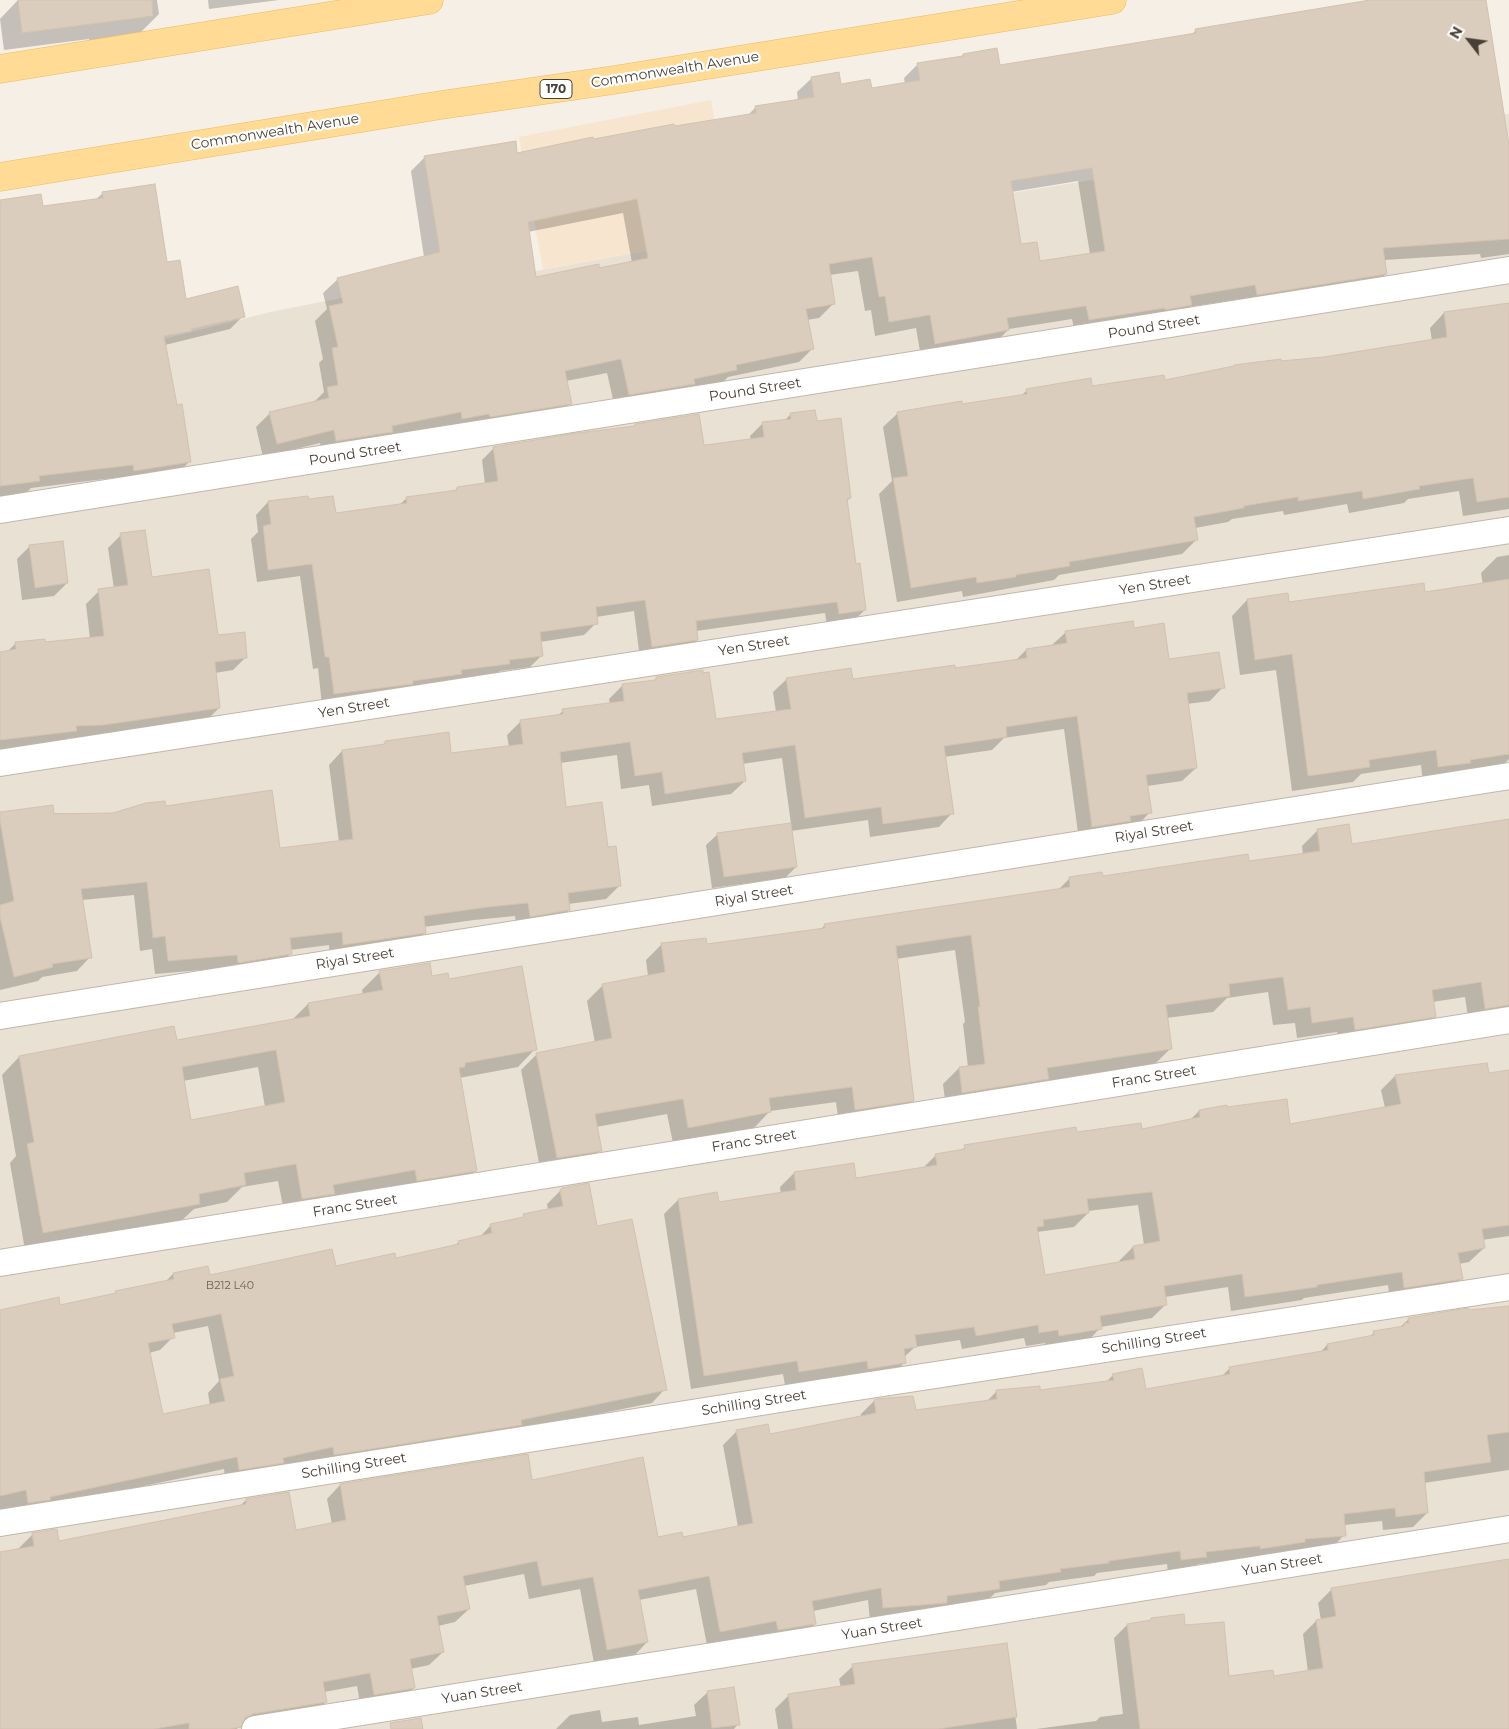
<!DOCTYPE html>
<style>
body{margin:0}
#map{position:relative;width:1509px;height:1729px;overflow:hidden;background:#f5efe6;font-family:Montserrat,sans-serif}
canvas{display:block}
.north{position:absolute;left:1444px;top:15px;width:50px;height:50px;-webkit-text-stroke:4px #fff;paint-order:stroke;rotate:300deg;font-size:14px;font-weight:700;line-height:20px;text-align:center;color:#483f35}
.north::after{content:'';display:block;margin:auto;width:18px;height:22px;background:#483f35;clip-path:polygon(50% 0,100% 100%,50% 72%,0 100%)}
</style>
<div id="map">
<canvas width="1509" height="1729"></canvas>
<div class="north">N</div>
</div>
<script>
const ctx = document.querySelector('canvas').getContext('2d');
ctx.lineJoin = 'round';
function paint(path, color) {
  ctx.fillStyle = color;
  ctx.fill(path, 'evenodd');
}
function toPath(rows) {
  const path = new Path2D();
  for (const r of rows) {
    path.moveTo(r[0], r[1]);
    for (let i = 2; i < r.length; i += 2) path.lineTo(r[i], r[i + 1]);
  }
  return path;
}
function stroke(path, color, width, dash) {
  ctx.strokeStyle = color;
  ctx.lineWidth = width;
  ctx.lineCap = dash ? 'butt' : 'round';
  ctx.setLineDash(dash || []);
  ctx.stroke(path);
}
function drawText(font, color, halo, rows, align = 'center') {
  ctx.font = font + ' Montserrat,sans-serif';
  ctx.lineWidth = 4.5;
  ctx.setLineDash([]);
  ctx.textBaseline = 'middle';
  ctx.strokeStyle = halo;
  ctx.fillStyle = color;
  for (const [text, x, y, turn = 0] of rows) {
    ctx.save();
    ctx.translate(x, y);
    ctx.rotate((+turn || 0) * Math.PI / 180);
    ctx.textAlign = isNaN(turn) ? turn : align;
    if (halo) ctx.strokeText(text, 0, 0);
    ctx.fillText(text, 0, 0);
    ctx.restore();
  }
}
const residential = toPath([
 [1509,114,1509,1729,0,1729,0,353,160,340,270,312,464,274,499,278,794,223,834,221]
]);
const commercial = toPath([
 [711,100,733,234,543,270,519,137]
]);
const shadow = toPath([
 [18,0,157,0,159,14,141,32,89,41,89,39,4,50,0,19],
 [208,0,279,0,209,9],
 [1378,0,1484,0,1509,154,1509,254,1481,258,1480,254,1384,260,1386,274,1372,288,1243,308,1241,299,1188,307,1176,319,1075,334,1072,319,1009,329,994,344,921,357,916,328,875,336,871,310,865,311,858,271,829,275,833,304,819,318,807,320,813,348,799,362,728,377,721,384,615,408,607,373,566,381,570,403,556,418,448,433,447,425,386,438,322,455,320,443,263,457,256,427,270,413,313,403,324,392,319,363,323,359,315,321,327,309,323,293,338,279,424,257,411,171,425,157,516,155,748,115,755,108,798,101,797,92,812,78,840,85,871,90,905,84,904,78,918,64,961,57,963,55,999,67,1191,35,1196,30],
 [1078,181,1090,254,1039,262,1020,246,1011,192],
 [623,213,632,263,535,279,528,232],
 [103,193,166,263,185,300,243,316,230,329,165,345,176,407,190,461,177,474,122,483,121,477,31,488,26,493,0,497,0,201,42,208,95,200],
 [1509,304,1509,509,1463,516,1459,491,1408,499,1404,503,1349,513,1347,504,1284,515,1283,511,1232,519,1228,522,1195,528,1197,539,1182,554,1059,575,1054,580,963,597,962,591,897,602,879,494,892,481,883,427,898,413,961,406,1021,396,1027,390,1091,388,1164,381,1280,362,1325,358,1432,341,1430,328,1444,313],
 [791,414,815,423,850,498,846,502,855,565,865,610,852,622,827,626,825,613,696,631,697,640,685,652,640,659,634,611,596,617,596,623,584,635,540,642,542,655,530,667,500,671,496,675,322,705,318,668,313,669,300,576,257,582,251,539,258,532,256,515,268,502,308,501,335,514,399,505,407,498,454,492,457,488,485,484,482,460,494,448,633,428,635,425,703,445,751,441,750,436,762,424,784,421],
 [121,535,151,578,217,636,246,657,233,670,215,673,219,708,206,721,90,737,68,738,62,744,0,752,0,653,7,652,16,643,44,644,90,639,86,604,99,591,114,589,108,548],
 [30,546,67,583,54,596,22,600,17,559],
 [1509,555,1509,759,1499,769,1423,783,1421,765,1361,774,1353,782,1292,791,1276,670,1240,675,1232,616,1247,600,1288,604,1424,593,1483,585,1481,573,1497,557],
 [1133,629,1168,660,1223,687,1210,701,1187,704,1196,768,1182,781,1147,786,1150,812,1137,826,1079,840,1064,729,1004,738,992,750,944,757,952,813,939,827,870,837,868,820,791,831,796,867,785,878,712,888,706,845,718,834,791,824,782,758,742,764,745,781,731,794,652,806,649,785,621,789,617,755,560,763,565,808,607,849,619,886,606,899,568,904,569,910,556,923,517,929,515,916,474,920,424,927,425,933,411,946,330,958,329,945,290,950,290,954,277,967,224,968,155,974,152,949,140,951,134,895,82,900,90,957,77,971,42,977,38,981,0,990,0,813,113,814,165,807,279,850,339,842,329,765,342,751,381,746,386,742,450,755,509,747,507,735,521,721,557,716,563,711,610,704,609,699,622,686,653,681,657,678,714,720,776,712,773,692,787,679,852,681,1015,661,1026,650,1052,645,1066,632],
 [1509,820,1509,1021,1469,1024,1465,997,1432,1002,1435,1016,1419,1032,1340,1045,1337,1032,1297,1038,1295,1023,1273,1025,1268,992,1227,998,1213,1012,1166,1018,1171,1048,1155,1064,946,1108,943,1084,959,1068,968,1067,963,1024,965,1022,955,950,896,959,913,1100,897,1116,839,1125,836,1102,770,1111,754,1128,673,1143,667,1114,596,1127,600,1150,584,1166,541,1173,521,1070,537,1054,595,1043,587,1001,603,985,648,976,646,960,662,944,706,945,820,930,825,925,1057,891,1070,878,1102,878,1248,863,1303,855,1302,846,1318,830,1351,846],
 [380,972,448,980,535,1049,518,1067,459,1078,476,1170,458,1188,285,1216,278,1181,242,1187,227,1202,194,1209,181,1221,25,1250,10,1163,16,1156,2,1075,19,1057,176,1041,292,1020,308,1004,363,994,362,990],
 [258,1067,265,1107,190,1121,183,1081],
 [1486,1064,1488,1074,1509,1071,1509,1236,1482,1240,1484,1248,1469,1262,1459,1264,1462,1278,1448,1293,1390,1301,1388,1285,1304,1298,1302,1300,1231,1311,1228,1287,1165,1297,1166,1304,1152,1318,1101,1327,1087,1342,1046,1350,1045,1343,1026,1346,1024,1338,962,1349,960,1340,915,1347,904,1357,905,1362,891,1376,785,1385,783,1374,691,1389,664,1214,678,1200,718,1203,781,1194,780,1187,794,1173,853,1165,855,1179,923,1168,936,1155,960,1152,965,1147,1076,1133,1141,1131,1190,1120,1199,1111,1226,1109,1289,1126,1385,1108,1381,1090,1395,1076],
 [1138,1205,1144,1245,1133,1247,1119,1261,1120,1263,1044,1276,1037,1232,1074,1227,1088,1213,1088,1211],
 [562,1189,596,1228,665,1389,652,1403,514,1431,226,1482,224,1469,40,1508,15,1516,13,1507,0,1510,0,1311,59,1307,165,1282,173,1274,207,1267,209,1276,335,1267,395,1260,454,1246,459,1242,479,1238,491,1225,520,1219,524,1216,548,1210,547,1204],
 [208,1326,219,1381,208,1393,210,1406,162,1416,149,1353,160,1350,173,1337,173,1333],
 [1509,1307,1509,1470,1424,1483,1427,1513,1413,1527,1383,1530,1382,1521,1344,1525,1344,1535,1331,1549,1198,1564,1192,1570,1168,1573,1167,1564,1097,1573,1094,1576,1049,1582,1046,1585,995,1593,985,1603,870,1621,868,1600,813,1611,815,1624,801,1637,765,1643,763,1634,707,1645,696,1589,639,1600,647,1642,634,1656,594,1663,580,1589,529,1599,524,1574,464,1586,469,1609,455,1622,438,1626,443,1652,429,1665,410,1669,414,1688,400,1701,361,1708,357,1686,324,1692,326,1702,312,1715,238,1727,237,1729,0,1729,0,1553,20,1550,19,1548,33,1534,58,1543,240,1506,246,1500,295,1531,332,1524,327,1499,340,1485,531,1482,657,1538,682,1538,738,1527,723,1445,737,1431,769,1435,861,1417,861,1414,874,1401,915,1412,986,1402,997,1391,1039,1392,1106,1382,1113,1375,1145,1390,1221,1377,1230,1368,1320,1353,1327,1345,1369,1337,1374,1333,1399,1328,1409,1319],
 [1509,1561,1509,1729,1036,1729,1096,1721,1100,1717,1123,1714,1114,1638,1127,1625,1149,1622,1152,1619,1184,1627,1228,1677,1273,1677,1308,1672,1303,1634,1316,1621,1321,1620,1318,1603,1332,1589],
 [1006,1645,1017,1729,778,1729,775,1709,789,1695,841,1688,839,1679,853,1666],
 [708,1692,738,1724,734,1729,556,1729,570,1715,600,1710,602,1722,638,1717,639,1725,696,1716,694,1705]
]);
const building = toPath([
 [18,0,152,0,153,16,22,33,18,0],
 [1370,0,1486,0,1509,145,1509,239,1383,248,1387,274,1257,295,1255,285,1190,296,1192,305,1165,310,1165,308,1089,320,1086,306,1007,318,1009,330,935,344,930,315,889,322,885,296,879,297,872,257,829,264,835,304,806,309,814,349,736,365,737,370,694,379,695,384,629,395,621,359,565,371,572,404,490,417,489,414,462,419,461,412,392,426,393,432,336,441,334,430,277,444,269,412,329,398,327,387,338,385,332,348,338,347,329,306,343,303,337,278,440,252,424,156,516,141,517,153,593,137,594,139,674,124,675,126,756,113,755,106,814,97,811,77,839,72,841,84,870,79,872,88,920,80,917,63,963,56,963,54,997,48,1000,65,1196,33,1195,29,1370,0],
 [1092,168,1105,251,1040,261,1037,242,1021,244,1011,181,1092,168],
 [637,199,648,258,599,268,599,264,536,277,528,222,637,199],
 [155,184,167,262,180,260,186,299,238,286,245,317,191,329,192,331,164,336,177,405,182,404,191,462,134,471,133,465,39,476,40,481,0,486,0,200,41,194,43,206,103,198,102,192,155,184],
 [1509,303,1509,497,1477,502,1473,478,1419,486,1420,489,1363,499,1362,491,1298,501,1298,497,1244,506,1244,508,1194,517,1198,540,1069,562,1070,566,1016,575,1016,577,977,583,976,577,911,588,893,478,908,476,897,412,962,401,962,404,1027,394,1026,389,1091,378,1092,386,1164,375,1165,380,1234,366,1234,365,1281,359,1281,361,1324,357,1447,337,1444,312,1509,303],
 [815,410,817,421,841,418,851,498,847,499,856,564,860,563,866,610,839,614,837,602,696,621,698,640,652,647,645,600,596,607,598,624,540,632,543,656,509,660,510,664,461,670,462,674,413,681,413,684,334,694,329,657,325,657,312,564,268,570,263,526,271,524,268,501,308,496,309,499,333,496,336,513,407,503,406,497,457,490,457,487,498,481,493,447,577,433,635,426,635,424,699,414,704,445,706,445,764,437,762,422,791,419,790,413,815,410],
 [145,530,152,577,209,569,218,635,245,632,247,658,215,662,220,708,104,725,76,726,77,731,0,740,0,652,16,649,15,642,45,639,45,642,104,636,98,589,128,585,120,533,145,530],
 [63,541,68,583,35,588,29,545,63,541],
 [1509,579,1509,754,1470,760,1471,763,1438,767,1436,750,1369,760,1370,767,1308,776,1292,654,1255,660,1247,599,1288,593,1289,602,1424,583,1425,592,1509,579],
 [1133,621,1134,628,1164,623,1169,659,1219,652,1225,688,1187,693,1197,768,1146,775,1152,813,1130,816,1131,821,1092,827,1077,716,1006,727,1007,737,944,746,954,814,883,824,881,807,805,818,795,745,742,753,746,781,665,794,662,772,635,776,630,742,560,752,566,807,602,802,608,847,616,846,621,886,568,893,570,910,530,917,528,903,488,907,424,916,426,933,343,945,342,932,290,938,292,954,238,963,237,955,168,961,165,936,153,938,147,882,81,889,92,958,52,964,53,967,14,977,0,917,0,905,14,901,0,821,0,812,53,805,54,814,113,813,146,803,165,801,166,806,272,790,280,848,353,839,342,750,385,744,385,741,449,732,451,753,523,744,520,720,563,714,562,709,624,701,622,684,656,680,656,677,703,670,703,673,709,672,716,719,791,709,786,678,851,668,853,679,955,665,955,668,1027,658,1026,649,1067,643,1065,631,1133,621],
 [1509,819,1509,1005,1485,1009,1481,982,1432,990,1436,1017,1355,1030,1353,1017,1312,1023,1310,1007,1288,1010,1283,977,1229,984,1230,996,1166,1005,1172,1049,1047,1068,1049,1079,962,1093,959,1067,985,1064,978,1007,980,1007,971,935,896,946,914,1101,855,1110,852,1087,769,1098,771,1112,688,1128,683,1099,595,1114,602,1151,557,1158,536,1053,612,1038,602,984,665,972,661,943,706,938,707,944,825,928,824,924,1070,887,1069,877,1102,872,1103,876,1248,854,1249,861,1320,851,1317,829,1349,824,1352,844,1509,819],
 [791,823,797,867,724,877,717,833,791,823],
 [430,963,432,976,448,973,449,979,522,966,537,1050,465,1063,465,1067,459,1068,477,1171,417,1181,415,1170,333,1185,335,1194,302,1199,296,1164,244,1173,246,1185,199,1194,200,1204,43,1233,27,1144,34,1142,19,1056,174,1026,177,1040,310,1016,308,1003,383,990,379,971,430,963],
 [276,1050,285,1102,191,1120,182,1067,276,1050],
 [1487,1063,1489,1073,1509,1070,1509,1225,1482,1229,1485,1248,1458,1253,1463,1279,1404,1288,1402,1272,1317,1285,1317,1287,1245,1297,1242,1274,1164,1286,1167,1305,1100,1316,1102,1329,1059,1336,1058,1330,1039,1333,1038,1325,976,1336,974,1327,915,1335,917,1347,904,1349,906,1363,868,1369,867,1361,799,1372,797,1361,704,1376,678,1199,717,1192,719,1202,796,1190,794,1172,854,1163,856,1178,937,1165,935,1154,965,1149,964,1145,1076,1127,1077,1132,1141,1123,1142,1129,1200,1117,1199,1110,1227,1105,1227,1107,1287,1099,1290,1124,1401,1104,1395,1075,1487,1063],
 [1152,1192,1160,1241,1133,1246,1135,1259,1045,1275,1037,1227,1044,1226,1043,1220,1089,1213,1087,1199,1152,1192],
 [589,1183,597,1226,632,1219,667,1390,521,1420,522,1425,334,1455,333,1447,283,1458,284,1463,239,1470,237,1457,50,1497,51,1500,28,1503,26,1490,0,1496,0,1310,59,1297,60,1305,116,1293,115,1291,174,1279,173,1273,208,1266,210,1275,332,1249,336,1266,395,1253,396,1258,459,1244,458,1241,492,1233,490,1224,524,1217,523,1214,563,1206,560,1190,562,1189,562,1188,589,1183],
 [221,1314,234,1376,220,1379,225,1401,163,1414,148,1343,175,1338,172,1324,221,1314],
 [1509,1306,1509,1432,1487,1435,1491,1462,1424,1472,1428,1513,1396,1517,1395,1508,1344,1514,1346,1536,1305,1539,1305,1542,1260,1549,1260,1546,1206,1552,1207,1557,1181,1560,1180,1551,1109,1561,1109,1563,1060,1569,1061,1572,999,1581,1000,1589,947,1596,947,1603,883,1608,881,1588,812,1601,816,1624,778,1630,776,1621,720,1632,709,1576,638,1590,648,1642,607,1650,593,1577,542,1586,537,1561,463,1576,470,1609,437,1616,444,1652,410,1659,415,1688,374,1695,370,1673,323,1682,327,1702,253,1714,245,1718,241,1727,230,1729,189,1729,189,1723,154,1729,0,1729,0,1552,34,1546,32,1533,57,1529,59,1541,246,1504,246,1499,289,1492,296,1530,346,1520,340,1484,528,1454,532,1480,643,1457,658,1537,682,1532,683,1537,753,1523,736,1430,768,1424,770,1434,876,1413,874,1400,877,1399,913,1396,916,1410,997,1399,996,1390,1040,1386,1040,1390,1114,1380,1112,1374,1142,1368,1146,1389,1230,1374,1229,1367,1328,1350,1327,1344,1374,1335,1373,1331,1404,1326,1404,1323,1409,1323,1408,1318,1468,1308,1469,1310,1509,1306],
 [1509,1559,1509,1729,1140,1729,1127,1624,1151,1620,1151,1618,1184,1614,1185,1625,1224,1622,1229,1676,1273,1670,1274,1676,1323,1668,1316,1620,1336,1616,1331,1588,1509,1559],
 [1007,1643,1017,1717,938,1729,793,1729,788,1694,855,1684,852,1664,1007,1643],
 [734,1687,740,1725,712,1728,707,1691,734,1687],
 [421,1718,423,1729,391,1729,390,1723,421,1718]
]);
const minor = toPath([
 [0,510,1509,270],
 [0,763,1509,530],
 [0,1016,1509,776],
 [0,1263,1509,1020],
 [0,1523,818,1393,1509,1287],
 [255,1729,1509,1529]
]);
const primary = toPath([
 [0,69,429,0],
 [0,177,441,105,614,80,1112,0]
]);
const numberNames = [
 ["B212 L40",230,1286]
];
const shields = [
 [556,89,32]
];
const shieldNames = [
 ["170",556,89]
];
const streetNames = [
 ["Commonwealth Avenue",675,70,-9],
 ["Commonwealth Avenue",275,132,-9],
 ["Pound Street",1154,327,-9],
 ["Pound Street",755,390,-9],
 ["Pound Street",355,454,-9],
 ["Yen Street",1155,585,-9],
 ["Yen Street",754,646,-9],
 ["Yen Street",354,708,-9],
 ["Riyal Street",1154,832,-9],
 ["Riyal Street",754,896,-9],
 ["Riyal Street",355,959,-9],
 ["Franc Street",1154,1077,-9],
 ["Franc Street",754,1141,-9],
 ["Franc Street",355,1206,-9],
 ["Schilling Street",1154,1341,-9],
 ["Schilling Street",754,1403,-9],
 ["Schilling Street",354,1466,-9],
 ["Yuan Street",1282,1565,-9],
 ["Yuan Street",882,1629,-9],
 ["Yuan Street",482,1693,-9]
];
paint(residential, '#e9e1d4');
paint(commercial, '#f8e5cf');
paint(shadow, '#0003');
paint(building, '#dacdbd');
stroke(building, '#d3c2ad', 1);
stroke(minor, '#c1b7a8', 28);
stroke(primary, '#eeba5a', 29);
stroke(minor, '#fff', 26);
stroke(primary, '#ffdb95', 28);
drawText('11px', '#6c6257', null, numberNames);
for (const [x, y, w] of shields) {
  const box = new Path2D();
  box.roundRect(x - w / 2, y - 9.5, w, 19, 4);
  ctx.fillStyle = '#fff';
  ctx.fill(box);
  stroke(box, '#483f35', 1);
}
drawText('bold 12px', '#483f35', null, shieldNames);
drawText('14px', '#483f35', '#fff', streetNames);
</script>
